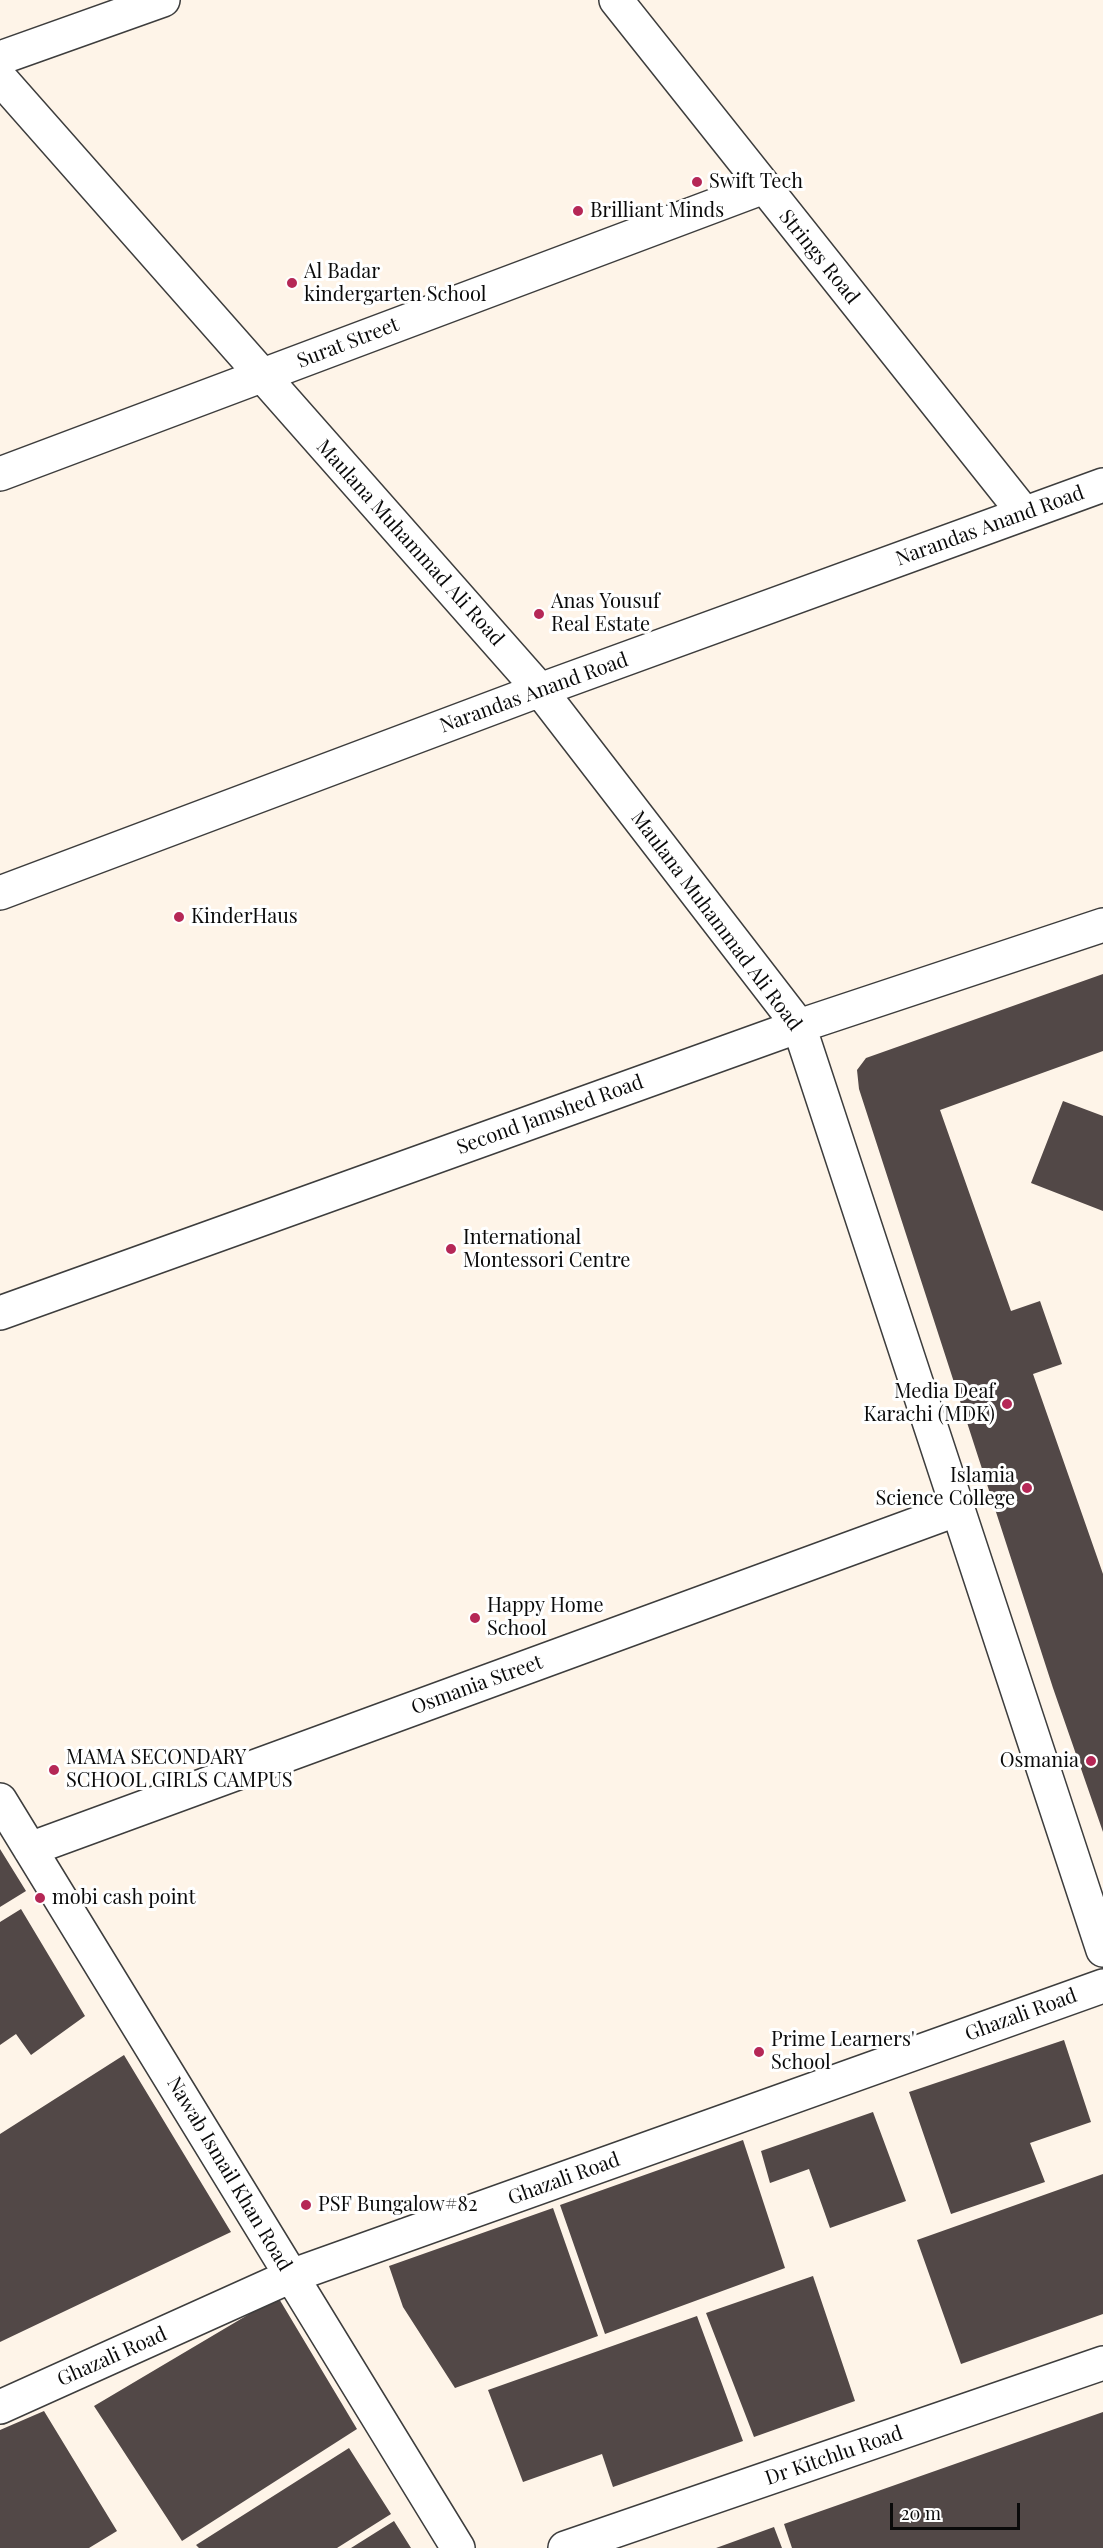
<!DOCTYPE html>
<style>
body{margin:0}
#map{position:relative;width:1103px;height:2548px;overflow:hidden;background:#fef4e8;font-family:"Playfair Display",serif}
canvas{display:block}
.scale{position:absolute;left:890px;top:2503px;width:130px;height:27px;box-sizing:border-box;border:3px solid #0a0a0a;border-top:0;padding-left:8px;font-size:18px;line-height:21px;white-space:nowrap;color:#0a0a0a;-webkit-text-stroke:4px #fff;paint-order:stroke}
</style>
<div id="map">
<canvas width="1103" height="2548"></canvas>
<div class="scale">20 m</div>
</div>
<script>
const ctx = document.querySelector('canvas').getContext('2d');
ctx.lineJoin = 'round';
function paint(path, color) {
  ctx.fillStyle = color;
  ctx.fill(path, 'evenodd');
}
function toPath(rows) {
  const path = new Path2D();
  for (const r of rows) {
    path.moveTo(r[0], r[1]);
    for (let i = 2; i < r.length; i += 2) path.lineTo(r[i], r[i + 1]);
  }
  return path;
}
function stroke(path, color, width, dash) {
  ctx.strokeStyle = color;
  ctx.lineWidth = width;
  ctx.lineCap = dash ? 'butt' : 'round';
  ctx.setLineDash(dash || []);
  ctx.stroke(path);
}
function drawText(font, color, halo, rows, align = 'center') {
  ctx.font = font + ' "Playfair Display",serif';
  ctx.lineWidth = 6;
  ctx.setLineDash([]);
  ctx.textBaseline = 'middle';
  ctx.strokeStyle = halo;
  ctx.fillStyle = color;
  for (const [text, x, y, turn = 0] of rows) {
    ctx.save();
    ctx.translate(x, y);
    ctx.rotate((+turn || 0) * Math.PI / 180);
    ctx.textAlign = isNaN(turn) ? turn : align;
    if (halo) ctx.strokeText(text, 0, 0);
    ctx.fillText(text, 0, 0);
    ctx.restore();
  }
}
const building = toPath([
 [1103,974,1103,1051,940,1110,1011,1311,1040,1301,1062,1364,1033,1374,1103,1574,1103,1832,1053,1688,859,1089,857,1070,866,1058],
 [1063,1101,1103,1116,1103,1211,1031,1183],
 [0,1849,26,1891,0,1907],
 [21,1909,85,2016,31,2055,16,2034,0,2045,0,1922],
 [1064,2040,1091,2122,1030,2143,1045,2182,951,2214,909,2092],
 [124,2055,231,2232,0,2342,0,2134],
 [873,2112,906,2201,830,2228,809,2169,770,2183,761,2151],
 [743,2140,785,2268,605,2334,560,2205],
 [1103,2174,1103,2314,961,2364,917,2240],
 [553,2208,598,2336,455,2388,403,2307,389,2266],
 [813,2276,855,2401,754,2437,706,2313],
 [278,2297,357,2429,182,2541,94,2406],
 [697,2316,743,2441,613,2487,602,2454,523,2482,488,2390],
 [44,2411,117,2531,89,2548,0,2548,0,2430],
 [1103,2412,1103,2548,792,2548,784,2524],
 [349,2448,391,2514,337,2548,199,2548,196,2545],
 [394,2521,411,2548,351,2548],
 [774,2527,782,2548,716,2548]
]);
const minor = toPath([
 [616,0,1024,513],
 [0,58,163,0],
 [0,78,540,690,799,1026,1103,1950],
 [0,474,764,187],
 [0,893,540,690,1103,485],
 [0,1313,799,1026,1103,925],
 [0,1800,458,2548],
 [30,1849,958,1509],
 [0,2407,291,2276,1103,1986],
 [565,2548,1103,2363]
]);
const markers = [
 [697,182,6,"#b52756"],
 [578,211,6,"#b52756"],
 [292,283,6,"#b52756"],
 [539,614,6,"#b52756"],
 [179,917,6,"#b52756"],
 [451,1249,6,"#b52756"],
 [1007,1404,6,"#b52756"],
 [1027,1488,6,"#b52756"],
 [475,1618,6,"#b52756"],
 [1091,1761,6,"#b52756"],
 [54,1770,6,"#b52756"],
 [40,1898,6,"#b52756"],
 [759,2052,6,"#b52756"],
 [306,2205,6,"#b52756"]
];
const poiNames = [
 ["Swift Tech",709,182],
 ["Brilliant Minds",590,211],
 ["Al Badar",304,272],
 ["kindergarten School",304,295],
 ["Anas Yousuf",551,602],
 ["Real Estate",551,625],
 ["KinderHaus",191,917],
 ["International",463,1238],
 ["Montessori Centre",463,1261],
 ["Media Deaf",995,1392,"right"],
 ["Karachi (MDK)",995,1415,"right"],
 ["Islamia",1015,1476,"right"],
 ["Science College",1015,1499,"right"],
 ["Happy Home",487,1606],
 ["School",487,1629],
 ["MAMA SECONDARY",66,1758],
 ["SCHOOL GIRLS CAMPUS",66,1781],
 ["Osmania",1079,1761,"right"],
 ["mobi cash point",52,1898],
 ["Prime Learners'",771,2040],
 ["School",771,2063],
 ["PSF Bungalow#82",318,2205]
];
const streetNames = [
 ["Strings Road",819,257,51],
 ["Surat Street",348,343,-21],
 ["Narandas Anand Road",990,526,-20],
 ["Maulana Muhammad Ali Road",410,543,48],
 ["Narandas Anand Road",534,693,-20],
 ["Maulana Muhammad Ali Road",716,921,53],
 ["Second Jamshed Road",550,1115,-20],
 ["Osmania Street",477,1685,-20],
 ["Ghazali Road",1021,2015,-20],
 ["Nawab Ismail Khan Road",229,2174,59],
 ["Ghazali Road",564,2179,-20],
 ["Ghazali Road",112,2357,-24],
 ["Dr Kitchlu Road",834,2456,-19]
];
paint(building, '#524847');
stroke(minor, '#3d3d3d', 36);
stroke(minor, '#fff', 33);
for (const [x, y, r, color] of markers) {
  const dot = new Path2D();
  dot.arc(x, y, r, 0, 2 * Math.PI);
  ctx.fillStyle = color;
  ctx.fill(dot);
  stroke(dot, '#fff', 2);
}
drawText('20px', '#0a0a0a', '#fff', poiNames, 'left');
drawText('20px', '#0a0a0a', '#fff', streetNames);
</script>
